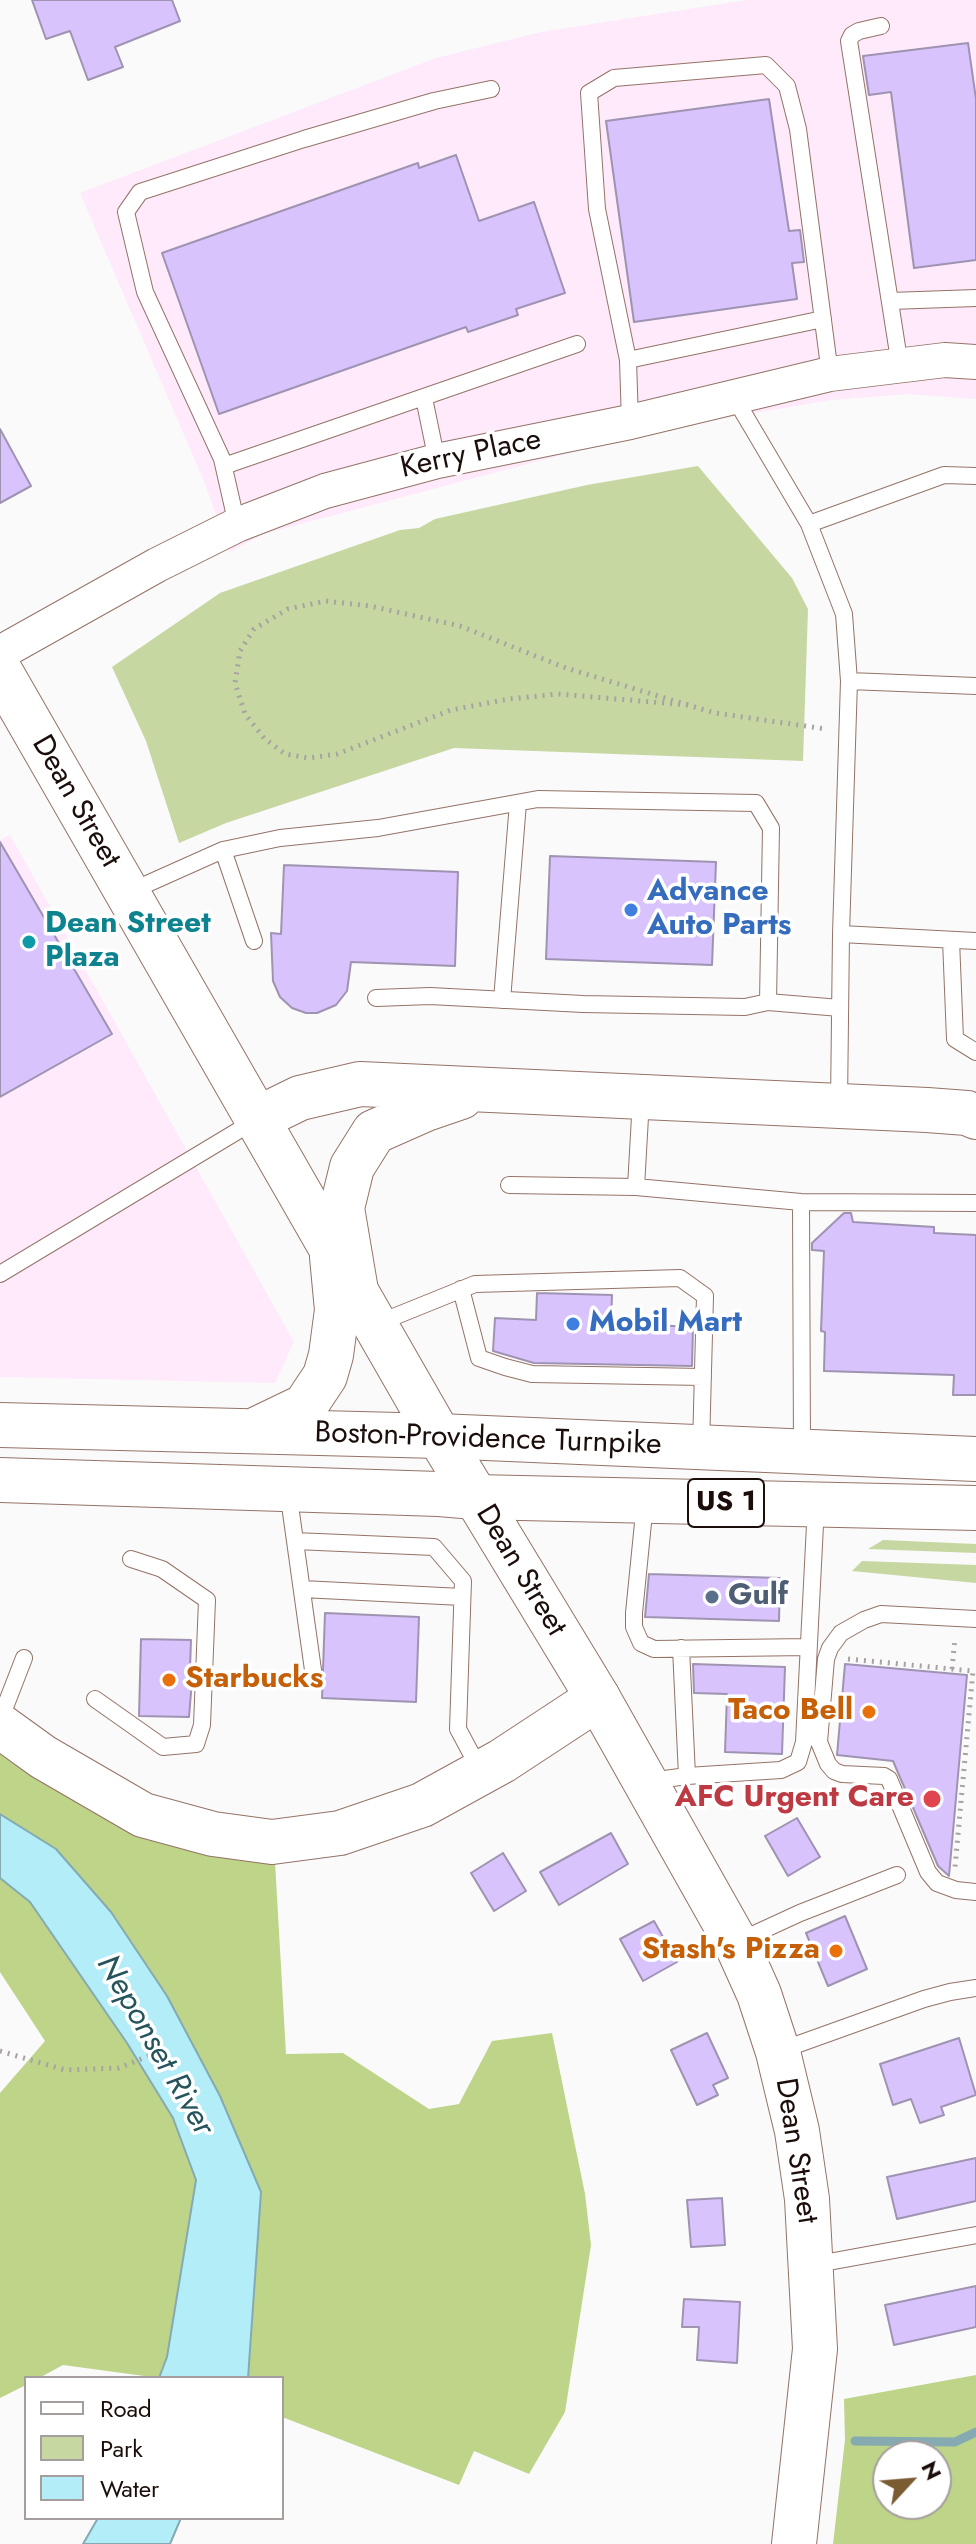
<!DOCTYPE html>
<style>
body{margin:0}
#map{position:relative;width:976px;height:2544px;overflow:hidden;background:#fafafa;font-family:Jost,sans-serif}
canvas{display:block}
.legend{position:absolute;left:24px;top:2376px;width:260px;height:144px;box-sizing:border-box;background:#fff;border:2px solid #a49f9d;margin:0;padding:10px 14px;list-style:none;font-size:24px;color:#1b0e0a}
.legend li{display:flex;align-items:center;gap:16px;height:40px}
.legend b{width:40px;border:2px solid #a49f9d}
.north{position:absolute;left:872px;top:2440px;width:80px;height:80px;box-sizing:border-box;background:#fff;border:2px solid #a49f9d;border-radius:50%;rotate:64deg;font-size:22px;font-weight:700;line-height:32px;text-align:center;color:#1b0e0a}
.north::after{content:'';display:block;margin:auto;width:28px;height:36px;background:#7b5b31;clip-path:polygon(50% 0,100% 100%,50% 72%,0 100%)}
</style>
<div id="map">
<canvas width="976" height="2544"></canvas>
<ul class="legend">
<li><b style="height:10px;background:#fff"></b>Road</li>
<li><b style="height:22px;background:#c6d7a2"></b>Park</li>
<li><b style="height:22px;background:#b2edf8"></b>Water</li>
</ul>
<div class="north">N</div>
</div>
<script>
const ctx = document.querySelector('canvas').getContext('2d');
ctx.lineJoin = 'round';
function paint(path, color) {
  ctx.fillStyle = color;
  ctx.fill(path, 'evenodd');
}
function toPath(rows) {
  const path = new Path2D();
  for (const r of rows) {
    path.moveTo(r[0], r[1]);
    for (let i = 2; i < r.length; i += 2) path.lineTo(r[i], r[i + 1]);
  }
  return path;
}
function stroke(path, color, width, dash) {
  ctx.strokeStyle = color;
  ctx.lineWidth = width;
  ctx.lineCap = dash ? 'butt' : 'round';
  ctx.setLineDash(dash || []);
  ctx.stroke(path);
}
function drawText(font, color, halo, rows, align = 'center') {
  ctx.font = font + ' Jost,sans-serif';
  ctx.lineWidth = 7;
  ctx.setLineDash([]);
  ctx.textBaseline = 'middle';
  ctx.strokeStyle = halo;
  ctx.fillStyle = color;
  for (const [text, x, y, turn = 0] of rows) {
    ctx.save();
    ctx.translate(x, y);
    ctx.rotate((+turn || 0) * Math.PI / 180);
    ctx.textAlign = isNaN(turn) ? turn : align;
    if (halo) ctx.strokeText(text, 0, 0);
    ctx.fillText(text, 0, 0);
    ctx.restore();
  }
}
const commercial = toPath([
 [747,0,976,0,976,399,908,394,831,400,660,429,263,534,230,552,203,479,80,193,436,58,541,32],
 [10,835,294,1342,275,1383,0,1377,0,840]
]);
const green = toPath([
 [698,466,792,578,808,609,803,761,454,748,226,823,179,843,146,741,112,667,220,593,400,530,419,528,435,519,587,485],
 [883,1540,976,1544,976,1553,868,1549],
 [862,1561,976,1565,976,1583,852,1571]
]);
const forest = toPath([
 [0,1741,275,1862,286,2054,343,2053,429,2109,459,2104,492,2041,552,2033,585,2194,591,2245,565,2412,529,2474,474,2451,459,2485,282,2417,282,2378,248,2378,260,2192,220,2096,167,1996,111,1912,56,1849,0,1814],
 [0,1878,30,1902,127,2043,173,2118,196,2181,167,2357,159,2378,63,2365,39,2378,26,2378,26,2385,0,2398,0,2093,45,2041,0,1972],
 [976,2375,976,2544,833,2544,845,2440,844,2399],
 [936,2456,936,2504,888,2504,888,2456]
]);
const water = toPath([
 [0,1814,56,1849,111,1912,167,1996,220,2096,261,2192,248,2378,159,2378,167,2357,196,2180,173,2118,127,2043,30,1902,0,1878,0,1814],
 [98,2518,181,2518,170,2544,83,2544,98,2518]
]);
const stream = toPath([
 [855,2441,955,2442,976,2432]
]);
const building = toPath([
 [32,0,172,0,180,21,115,47,123,67,88,80,70,31,46,39,32,0],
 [968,43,976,99,976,260,914,268,891,92,869,95,863,56,968,43],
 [769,99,789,231,800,230,804,262,792,263,797,299,634,322,606,121,769,99],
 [456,155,479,221,534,202,565,293,516,309,518,315,468,332,466,327,219,414,162,253,418,163,419,168,456,155],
 [0,429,31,486,0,503,0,429],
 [0,842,112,1034,0,1097,0,842],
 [550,856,716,862,712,965,546,959,550,856],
 [284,865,458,872,455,966,351,962,347,991,336,1005,317,1013,306,1013,292,1008,280,997,273,981,271,933,281,934,284,865],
 [844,1213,851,1213,853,1222,934,1227,934,1233,976,1235,976,1395,953,1395,954,1375,824,1371,825,1332,821,1331,824,1251,812,1250,812,1243,844,1213],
 [537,1293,612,1295,611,1323,693,1327,692,1366,534,1363,493,1351,495,1318,536,1320,537,1293],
 [649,1574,780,1578,779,1621,645,1617,649,1574],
 [325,1613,419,1617,416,1702,322,1698,325,1613],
 [141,1639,191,1640,190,1668,193,1668,189,1717,139,1716,141,1639],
 [693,1664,785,1667,782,1754,725,1752,727,1694,694,1693,693,1664],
 [845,1664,967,1675,949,1876,938,1866,893,1761,837,1755,845,1664],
 [797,1818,820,1857,788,1876,765,1836,797,1818],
 [611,1833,628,1864,559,1905,540,1872,611,1833],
 [503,1853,526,1891,494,1911,471,1873,503,1853],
 [845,1916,867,1969,828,1986,806,1933,845,1916],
 [654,1921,677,1962,643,1981,620,1939,654,1921],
 [707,2033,728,2078,713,2085,718,2095,697,2105,671,2050,707,2033],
 [959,2038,976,2095,941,2107,944,2115,920,2123,911,2099,893,2105,880,2064,959,2038],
 [976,2158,976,2201,897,2219,887,2177,976,2158],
 [722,2198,725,2245,691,2247,687,2200,722,2198],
 [976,2286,976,2327,894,2345,885,2305,976,2286],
 [684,2299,740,2302,737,2363,697,2360,699,2327,682,2327,684,2299]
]);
const path = toPath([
 [688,705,558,694,509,699,451,710,337,754,309,758,285,754,264,738,245,714,235,683,240,651,254,629,288,609,326,601,370,606,460,626,566,668,688,705,715,713,826,729],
 [848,1659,973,1671,955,1867],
 [952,1669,955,1638],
 [0,2051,65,2070,119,2068,158,2052]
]);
const service = toPath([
 [881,26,859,31,852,35,849,41,900,366],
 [890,301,976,298],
 [628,360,823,319],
 [734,397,809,524,844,614,849,681,841,934,839,1104],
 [424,398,437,461],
 [630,422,628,360,597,209,589,93,614,78,766,65,787,86,798,129,830,374],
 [224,466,577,344],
 [809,524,944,475,976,476],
 [237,525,222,459,145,292,126,212,140,192,304,139,434,101,491,89],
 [849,681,976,686],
 [223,850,254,941],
 [129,892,223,850,280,838,378,828,538,799,756,803,771,828,768,1002,745,1007,583,1004,430,996,376,998],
 [841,934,976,941],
 [951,940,955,1039,976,1052],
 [502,1000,518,803],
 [768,1002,840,1008],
 [509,1185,636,1187,801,1202,976,1203],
 [636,1187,641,1099],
 [801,1202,802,1450],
 [0,1274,256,1120],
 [461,1289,479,1358,505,1367,532,1374,703,1377],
 [376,1324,475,1284,680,1278,705,1296,701,1446],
 [288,1491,313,1670],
 [645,1503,634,1613,634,1627,641,1643,654,1649,808,1647],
 [295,1541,434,1547,463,1581,458,1729,480,1770],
 [302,1589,462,1597],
 [976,1619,881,1614,864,1620,841,1633,830,1648,826,1659,819,1742,828,1764,834,1771,842,1774,884,1776,889,1779,928,1872,937,1883,956,1890,976,1892],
 [681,1648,687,1776],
 [95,1699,163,1747,196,1744,202,1725,207,1600,162,1569,131,1559],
 [0,1720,24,1658],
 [650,1781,687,1776,781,1770,798,1762,804,1742,816,1505],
 [737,1942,800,1913,897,1875],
 [779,2051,924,1999,950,1992,976,1988],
 [812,2265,976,2235]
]);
const minor = toPath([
 [0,653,157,565,237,525,325,491,437,461,630,422,830,374,945,360,976,362]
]);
const secondary = toPath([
 [0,671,439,1436,598,1698,736,1943,759,1994,778,2052,797,2131,807,2199,815,2349,794,2544]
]);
const primary = toPath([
 [257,1119,300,1098,360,1084,927,1110,967,1113,976,1117],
 [356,1291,342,1208,352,1167,374,1132,426,1109,461,1097],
 [0,1425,439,1436,976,1459],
 [255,1430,305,1406,325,1376,331,1355,337,1310,332,1257],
 [0,1480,439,1494,475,1497,976,1508],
 [0,1726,43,1757,143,1815,213,1834,272,1842,340,1833,422,1805,502,1761,598,1698]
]);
const markers = [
 [631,910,8,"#3f7fe0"],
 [29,942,8,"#0f9aa8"],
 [573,1324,8,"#3f7fe0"],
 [712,1597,8,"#5c6f8a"],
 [169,1680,8,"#e8710a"],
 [869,1712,8,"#e8710a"],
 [932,1799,10,"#e0444e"],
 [836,1951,8,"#e8710a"]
];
const shields = [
 [726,1503,76]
];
const shieldNames = [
 ["US 1",726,1503]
];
const streetNames = [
 ["Kerry Place",471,455,-12],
 ["Dean Street",75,802,60],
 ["Boston-Providence Turnpike",488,1440,2],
 ["Dean Street",520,1571,59],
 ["Dean Street",795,2151,81]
];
const shopNames = [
 ["Advance",647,893],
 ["Auto Parts",647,927],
 ["Mobil Mart",589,1324]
];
const cultureNames = [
 ["Dean Street",45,925],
 ["Plaza",45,959]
];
const serviceNames = [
 ["Gulf",728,1597]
];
const foodNames = [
 ["Starbucks",185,1680,"left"],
 ["Taco Bell",853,1712],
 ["Stash's Pizza",820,1951]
];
const healthNames = [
 ["AFC Urgent Care",914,1799]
];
const waterNames = [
 ["Neponset River",154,2046,60]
];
paint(commercial, '#feeafa');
paint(green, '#c6d7a2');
paint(forest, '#bdd489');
paint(water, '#b2edf8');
stroke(water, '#85aab1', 2);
stroke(stream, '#85aab1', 9);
paint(building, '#d9c3fc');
stroke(building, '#9f93b2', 2);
stroke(service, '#947367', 18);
stroke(minor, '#947367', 36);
stroke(secondary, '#947367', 46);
stroke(primary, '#947367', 46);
stroke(path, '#a8a3a1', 5, [2, 6]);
stroke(service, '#fff', 16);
stroke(minor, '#fff', 34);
stroke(secondary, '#fff', 44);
stroke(primary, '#fff', 44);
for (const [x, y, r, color] of markers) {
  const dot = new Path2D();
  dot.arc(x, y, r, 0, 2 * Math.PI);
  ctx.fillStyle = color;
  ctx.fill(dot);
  stroke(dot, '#fff', 3);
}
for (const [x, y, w] of shields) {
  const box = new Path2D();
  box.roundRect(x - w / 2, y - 24, w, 48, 6);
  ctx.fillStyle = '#fff';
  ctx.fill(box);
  stroke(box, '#1b0e0a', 2);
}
drawText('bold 28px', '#1b0e0a', null, shieldNames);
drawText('30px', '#1b0e0a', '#fff', streetNames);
drawText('bold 30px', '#366cbe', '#fff', shopNames, 'left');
drawText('bold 30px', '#0d838f', '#fff', cultureNames, 'left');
drawText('bold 30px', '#4e5e75', '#fff', serviceNames, 'left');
drawText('bold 30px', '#c56008', '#fff', foodNames, 'right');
drawText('bold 30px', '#be3a42', '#fff', healthNames, 'right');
drawText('italic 32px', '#25545c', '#fff', waterNames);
</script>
